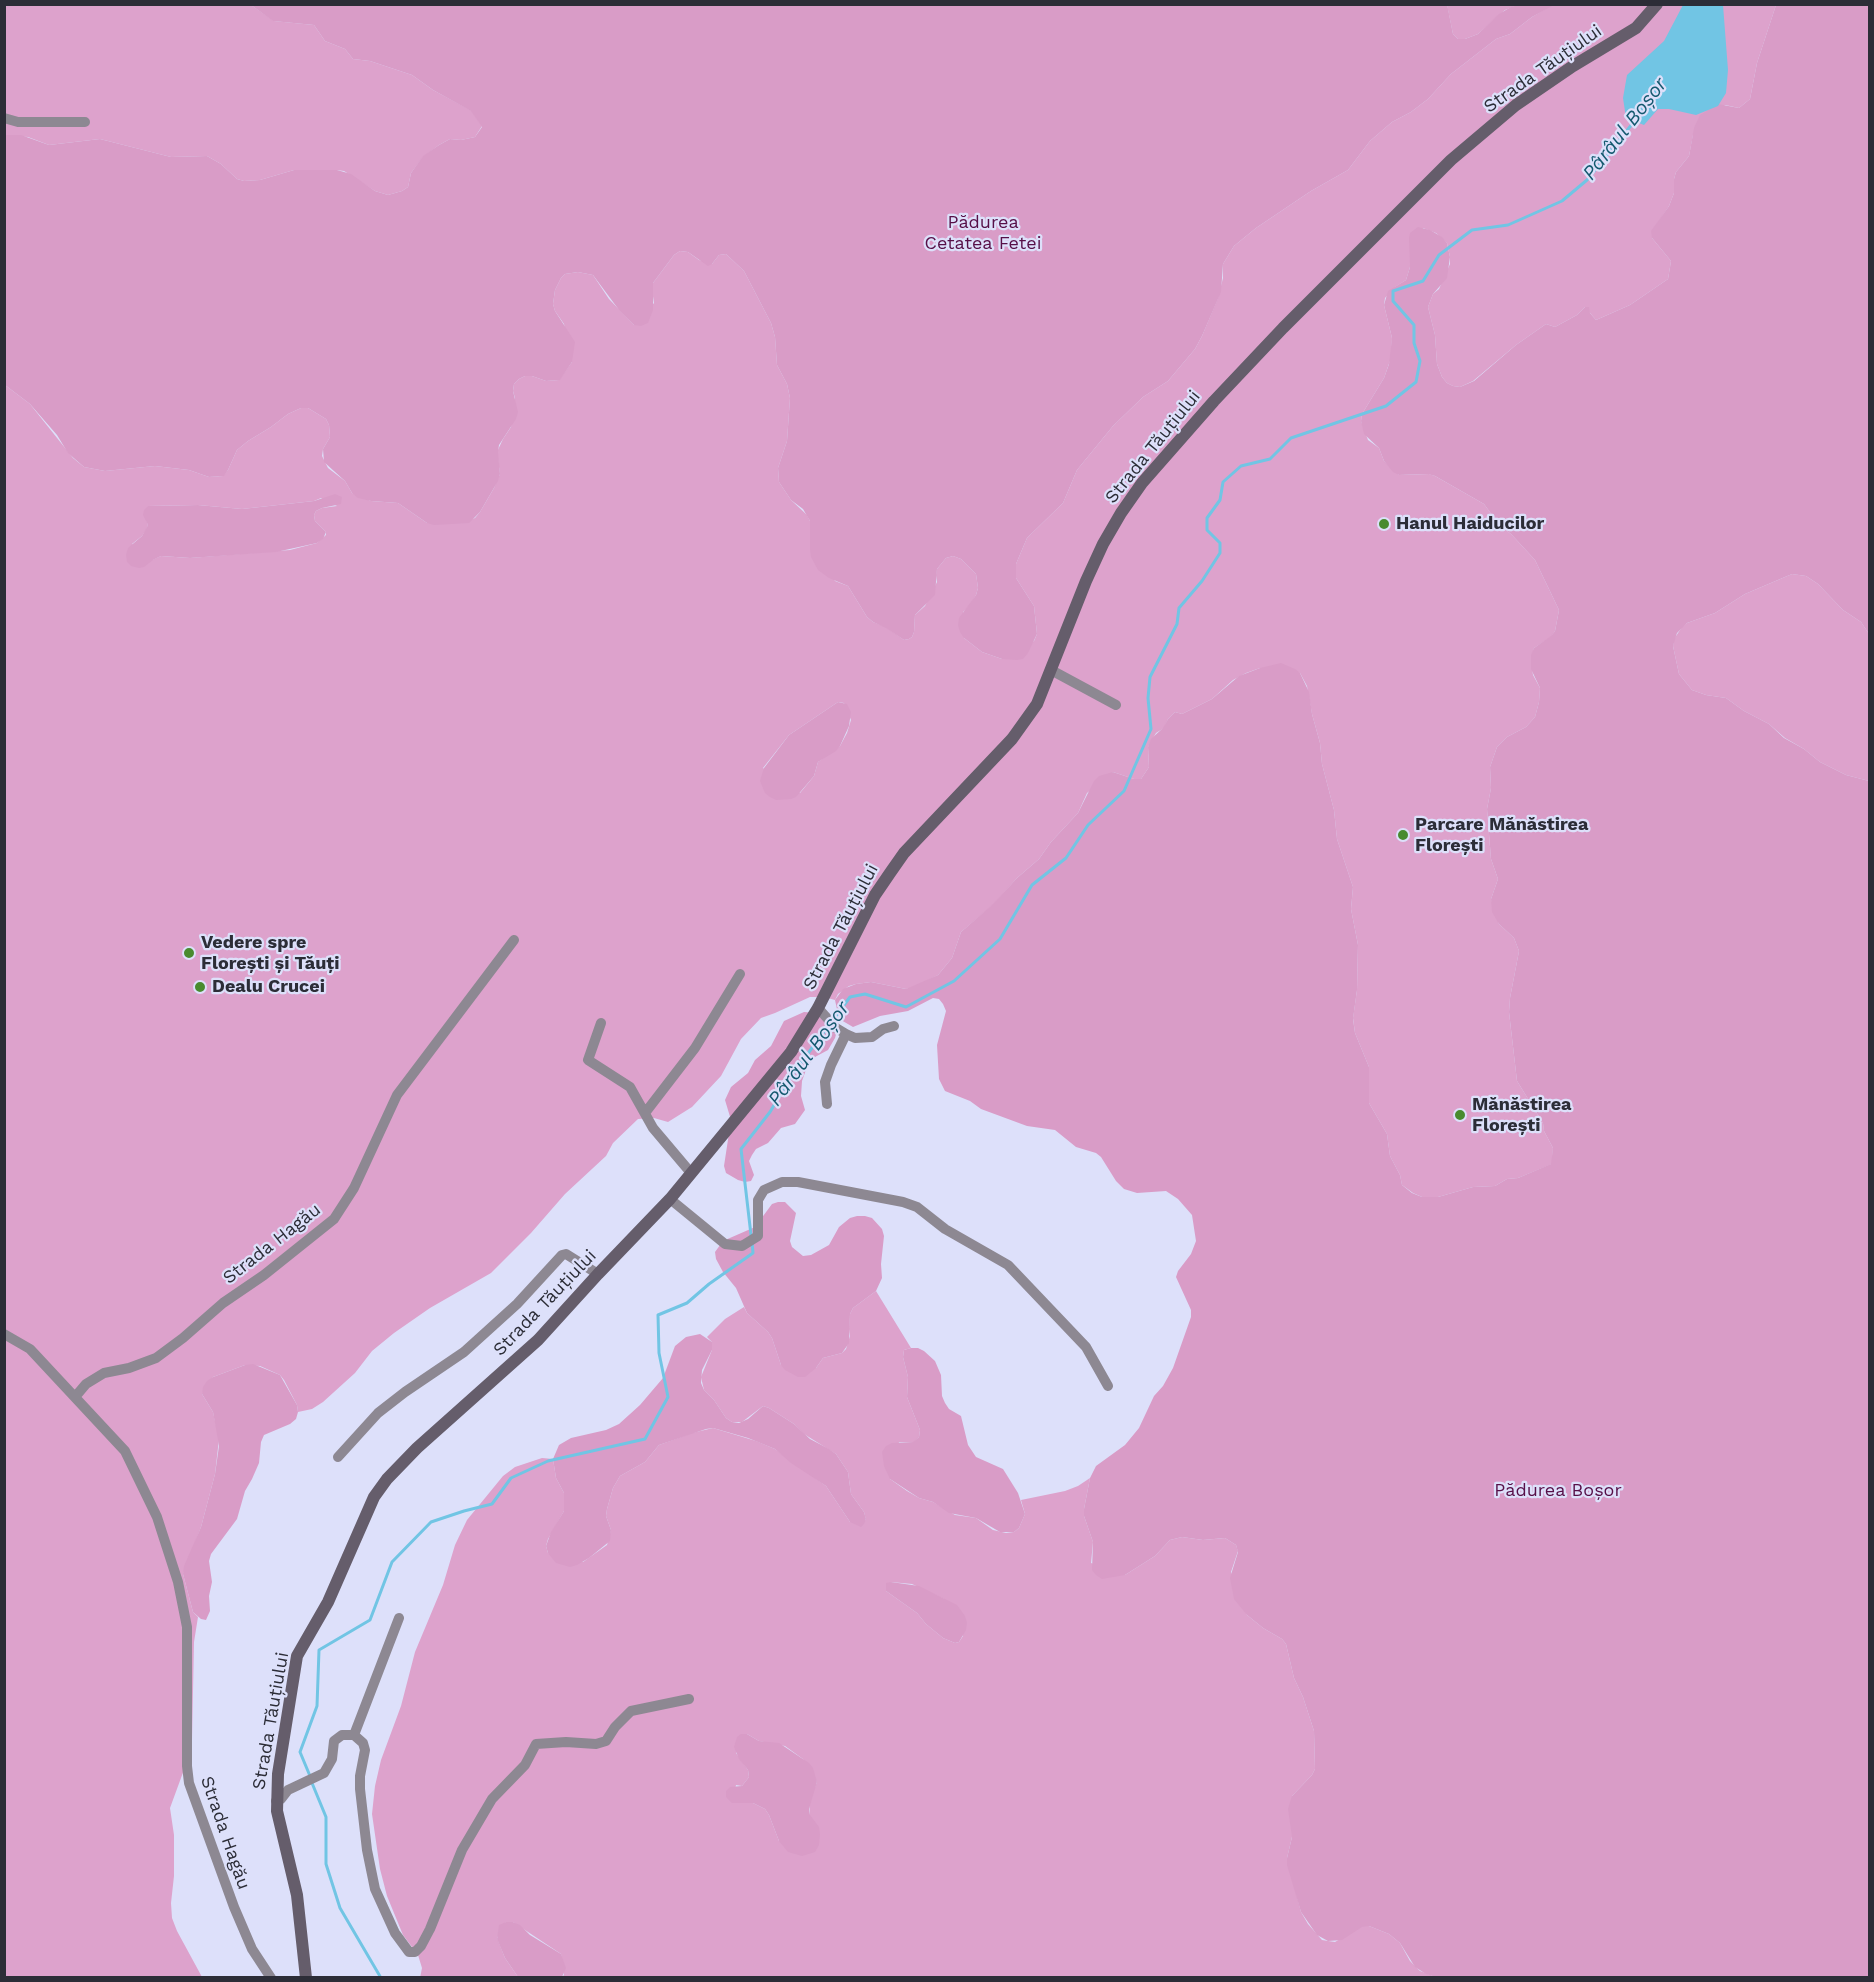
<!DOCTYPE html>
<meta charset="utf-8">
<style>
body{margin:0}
#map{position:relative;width:1874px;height:1982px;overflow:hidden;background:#dde0fa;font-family:"Work Sans",sans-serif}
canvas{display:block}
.frame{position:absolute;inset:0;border:6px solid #2c2d37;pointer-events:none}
</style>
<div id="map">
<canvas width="1874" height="1982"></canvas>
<div class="frame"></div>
</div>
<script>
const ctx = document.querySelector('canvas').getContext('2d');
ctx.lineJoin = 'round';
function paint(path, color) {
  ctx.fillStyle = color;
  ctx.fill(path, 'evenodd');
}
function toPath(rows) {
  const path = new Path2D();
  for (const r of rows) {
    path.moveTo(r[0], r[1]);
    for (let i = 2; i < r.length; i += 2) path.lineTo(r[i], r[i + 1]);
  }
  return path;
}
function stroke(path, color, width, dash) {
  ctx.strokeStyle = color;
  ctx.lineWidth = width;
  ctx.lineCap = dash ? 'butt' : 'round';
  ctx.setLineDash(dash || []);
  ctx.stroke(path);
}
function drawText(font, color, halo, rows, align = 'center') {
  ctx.font = font + ' "Work Sans",sans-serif';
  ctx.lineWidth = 4.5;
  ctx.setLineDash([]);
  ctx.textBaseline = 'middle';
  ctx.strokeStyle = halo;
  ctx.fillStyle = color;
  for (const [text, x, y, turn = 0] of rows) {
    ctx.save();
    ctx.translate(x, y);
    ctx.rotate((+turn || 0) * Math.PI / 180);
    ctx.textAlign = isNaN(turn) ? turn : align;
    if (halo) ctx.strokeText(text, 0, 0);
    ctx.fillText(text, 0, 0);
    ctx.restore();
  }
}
const green = toPath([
 [5,4,251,5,274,21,314,25,325,41,345,49,353,59,370,61,412,75,433,90,472,111,482,126,475,137,461,140,450,139,439,145,423,157,411,173,408,187,402,191,388,195,375,191,344,171,337,170,294,170,260,180,244,181,237,179,221,164,207,156,171,157,100,139,49,145,28,137,5,135],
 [1554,4,1776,5,1757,63,1750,99,1739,108,1725,105,1693,135,1689,156,1676,172,1674,179,1674,193,1669,206,1657,224,1652,238,1671,261,1668,279,1630,305,1596,320,1585,307,1577,315,1555,327,1546,324,1516,345,1473,381,1460,387,1453,386,1447,383,1442,377,1437,364,1435,335,1428,307,1433,294,1439,289,1450,264,1450,257,1447,243,1436,233,1423,228,1410,260,1410,267,1406,280,1395,287,1385,298,1384,305,1392,338,1391,358,1384,378,1362,414,1361,421,1368,440,1379,448,1384,461,1399,475,1429,474,1435,476,1484,504,1500,526,1511,534,1535,560,1559,610,1555,631,1551,637,1534,648,1531,662,1533,675,1540,688,1539,702,1535,717,1526,727,1507,737,1497,747,1490,767,1491,788,1487,809,1491,859,1498,879,1491,899,1499,924,1514,938,1519,951,1510,998,1509,1012,1517,1081,1543,1123,1544,1131,1553,1148,1552,1164,1518,1178,1507,1179,1495,1186,1473,1187,1438,1197,1422,1197,1413,1193,1402,1185,1400,1175,1390,1156,1387,1134,1369,1103,1369,1067,1355,1033,1353,1018,1357,990,1358,945,1351,909,1353,887,1337,839,1334,810,1322,764,1320,743,1312,714,1307,686,1300,673,1260,668,1246,673,1233,680,1212,699,1182,714,1175,712,1168,719,1164,728,1156,733,1148,747,1149,767,1141,779,1134,779,1113,772,1087,793,1078,813,1051,842,1039,859,1017,878,994,904,961,932,952,958,938,975,913,988,906,989,871,982,856,984,849,986,838,994,835,1000,824,997,810,997,775,1013,761,1018,741,1039,721,1076,692,1107,668,1122,654,1118,638,1119,613,1143,606,1156,565,1194,531,1233,491,1273,430,1308,394,1333,372,1351,355,1373,323,1402,312,1409,298,1412,297,1405,284,1380,280,1375,260,1366,245,1365,213,1377,202,1394,213,1412,219,1439,215,1474,201,1527,183,1574,193,1612,198,1617,194,1642,192,1740,185,1767,170,1808,174,1835,174,1876,171,1903,172,1918,177,1931,202,1977,5,1978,5,385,30,404,73,458,84,467,105,471,155,466,189,470,209,477,223,476,228,470,237,450,248,441,271,427,288,414,301,408,308,408,326,419,329,425,330,437,323,449,322,456,328,468,345,481,352,493,371,501,398,503,427,523,462,523,475,518,480,512,494,488,500,474,497,452,503,439,511,427,515,398,513,391,514,384,519,379,525,376,532,376,546,381,559,380,572,362,564,324,555,311,553,304,555,290,561,278,565,274,578,272,593,275,609,299,634,325,654,303,652,290,653,283,674,255,680,251,688,252,699,260,712,264,719,255,726,254,744,271,771,323,775,337,777,365,787,384,790,398,787,441,778,468,779,482,791,500,807,515,810,521,810,535,835,581,848,586,867,617,873,622,886,627,904,640,909,639,912,637,914,632,915,615,925,606,937,582,936,575,937,569,946,558,953,556,961,559,976,574,978,588,976,595,969,607,963,612,964,638,982,652,1002,659,1034,641,1037,634,1034,606,1016,578,1016,564,1027,538,1063,503,1077,470,1113,426,1143,397,1168,381,1195,349,1202,336,1218,298,1223,278,1223,264,1234,246,1256,228,1311,191,1348,170,1370,141,1392,122,1411,112,1428,99,1451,74,1496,39,1510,34,1532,17],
 [321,498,337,506,322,508,316,511,314,515,315,521,326,532,326,535,317,543,290,550,190,558,161,556,152,560,132,544,142,536,146,530,148,525,146,519,148,506,198,505,242,509,314,501],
 [838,702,844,703,851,720,847,733,840,746,818,762,814,776,800,793,763,768,789,735],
 [1447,5,1518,5,1505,10,1478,34,1465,39,1458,39,1453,34],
 [1792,574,1806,576,1818,584,1843,610,1861,622,1869,634,1869,781,1846,775,1820,762,1804,749,1785,738,1769,724,1744,711,1726,698,1706,695,1692,690,1679,674,1673,646,1674,639,1682,627,1687,623,1715,613,1745,594],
 [876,1291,911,1348,904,1350,903,1357,908,1377,907,1397,920,1430,919,1437,914,1442,899,1442,890,1479,907,1491,919,1498,933,1502,955,1515,976,1518,993,1530,1006,1533,1014,1532,1019,1528,1025,1514,1021,1500,1065,1491,1078,1486,1090,1478,1084,1509,1084,1516,1093,1542,1091,1563,1125,1575,1155,1556,1170,1540,1182,1537,1203,1540,1225,1538,1236,1545,1238,1551,1231,1572,1247,1615,1263,1628,1282,1639,1286,1644,1294,1678,1303,1697,1314,1731,1315,1769,1312,1775,1292,1796,1292,1837,1287,1858,1301,1912,1308,1924,1322,1940,1328,1941,1335,1942,1362,1926,1369,1926,1389,1934,1400,1943,1410,1961,1420,1971,1436,1977,562,1977,564,1975,561,1954,513,1922,506,1922,497,1938,505,1958,518,1977,420,1978,422,1968,418,1955,403,1935,387,1896,380,1869,372,1814,375,1786,381,1760,401,1706,415,1652,443,1585,455,1545,467,1520,503,1476,515,1467,542,1458,553,1459,556,1478,564,1493,564,1511,548,1539,546,1546,548,1553,583,1562,607,1545,611,1530,606,1516,607,1509,613,1488,620,1476,645,1462,659,1445,692,1433,713,1428,756,1441,775,1449,826,1486,850,1522,866,1520,864,1512,851,1494,848,1472,836,1454,804,1434,794,1424,769,1408,763,1406,742,1422,732,1422,726,1418,714,1400,704,1390,701,1377,712,1350,712,1342,707,1337,725,1319,744,1307,747,1313,768,1332,772,1338,781,1365,816,1368,823,1358,842,1353,846,1349,850,1336,849,1329,850,1314,853,1308],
 [891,1582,912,1584,944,1599,963,1636,959,1642,955,1643,943,1638,926,1624,917,1613,886,1591],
 [747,1734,759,1741,785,1746,803,1759,817,1782,809,1802,810,1815,779,1841,769,1815,765,1809,753,1803,732,1803,736,1785,742,1786,749,1777,748,1770,736,1753]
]);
const forest = toPath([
 [1447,4,1453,34,1458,39,1465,39,1478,34,1499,14,1511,7,1518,5,1554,5,1532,17,1510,34,1496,39,1451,74,1428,99,1411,112,1392,122,1370,141,1348,170,1311,191,1256,228,1234,246,1223,264,1221,292,1202,336,1195,349,1168,381,1143,397,1113,426,1077,470,1063,503,1027,538,1016,564,1016,578,1034,606,1037,634,1028,653,1023,659,1017,660,1002,659,982,652,964,638,960,632,958,625,959,618,976,595,978,588,976,574,961,559,953,556,946,558,937,569,935,595,915,615,914,632,912,637,909,639,904,640,886,628,873,622,867,617,848,586,829,578,818,570,811,557,810,550,810,521,803,509,791,500,779,482,778,468,787,441,790,398,787,384,777,365,775,337,771,323,744,271,726,254,719,255,712,264,708,266,688,252,680,251,674,255,653,283,653,310,648,323,641,326,634,325,619,310,593,275,578,272,565,274,561,278,555,290,553,304,555,311,575,342,572,362,560,380,546,381,532,376,525,376,519,379,514,384,513,391,518,412,516,419,499,445,498,452,500,474,498,481,480,512,469,523,434,525,427,523,398,503,371,501,358,498,352,493,345,481,324,462,323,449,330,437,329,425,326,419,308,408,301,408,288,414,271,427,248,441,237,450,228,470,224,476,209,477,189,470,155,466,105,471,84,467,68,453,57,435,30,404,5,385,5,135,21,135,49,145,100,139,171,157,207,156,221,164,237,179,244,181,260,180,294,170,337,170,351,174,375,191,388,195,402,191,408,187,411,173,423,156,439,145,450,139,461,140,475,137,482,127,471,111,433,90,412,75,370,61,353,59,345,49,325,41,314,25,273,21,251,5],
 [1776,5,1869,5,1869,634,1861,622,1843,610,1818,584,1806,576,1792,574,1745,594,1715,613,1687,623,1677,633,1673,646,1679,674,1692,690,1706,695,1726,698,1744,711,1769,724,1784,738,1804,749,1820,762,1846,775,1869,781,1869,1977,1436,1977,1426,1974,1415,1967,1400,1943,1389,1934,1369,1926,1362,1927,1342,1940,1328,1941,1317,1935,1301,1912,1287,1865,1287,1858,1292,1837,1288,1809,1292,1796,1312,1775,1315,1769,1314,1731,1303,1697,1294,1678,1286,1644,1282,1639,1263,1628,1247,1615,1234,1599,1230,1578,1238,1552,1236,1545,1225,1538,1203,1540,1182,1537,1170,1540,1155,1556,1125,1575,1102,1579,1096,1575,1092,1570,1093,1542,1084,1516,1084,1509,1090,1478,1096,1466,1125,1445,1139,1428,1154,1396,1163,1386,1173,1368,1191,1317,1191,1310,1176,1277,1178,1271,1191,1254,1196,1241,1192,1215,1178,1199,1166,1191,1137,1193,1124,1189,1116,1181,1101,1157,1096,1153,1076,1147,1055,1130,1027,1126,981,1109,970,1101,945,1091,939,1079,937,1045,946,1011,943,1004,939,999,933,998,908,1011,880,1016,853,1027,841,1020,838,1014,835,1000,843,989,856,984,871,982,906,989,938,975,952,958,961,932,993,904,1017,878,1039,859,1051,842,1078,813,1094,781,1099,776,1113,772,1134,779,1141,779,1149,767,1148,747,1151,739,1163,728,1168,719,1175,712,1182,714,1212,699,1239,676,1260,668,1281,663,1295,669,1300,673,1309,692,1312,714,1320,743,1322,764,1334,810,1337,839,1353,887,1351,909,1358,945,1357,990,1353,1019,1355,1033,1369,1067,1369,1103,1387,1134,1390,1156,1400,1175,1402,1185,1412,1193,1422,1197,1438,1197,1473,1187,1495,1186,1507,1179,1518,1178,1551,1164,1553,1148,1544,1131,1543,1123,1517,1081,1509,1012,1510,998,1519,951,1514,938,1499,924,1492,912,1491,899,1498,879,1491,859,1487,809,1491,788,1490,767,1497,747,1507,737,1526,727,1535,717,1539,702,1540,688,1531,669,1531,655,1534,648,1551,636,1555,631,1559,610,1535,560,1511,534,1500,526,1484,504,1435,476,1428,474,1399,475,1393,472,1384,461,1379,448,1364,434,1361,421,1362,414,1384,378,1389,364,1392,338,1384,305,1388,291,1406,280,1410,267,1409,238,1410,233,1418,227,1430,230,1442,237,1447,243,1450,257,1447,278,1433,294,1428,307,1435,335,1437,364,1442,377,1447,383,1453,386,1460,387,1474,381,1516,345,1546,324,1555,327,1577,315,1585,307,1589,307,1590,313,1596,320,1630,305,1668,279,1671,261,1652,238,1651,231,1669,206,1674,193,1674,179,1676,172,1689,156,1694,128,1700,115,1718,104,1739,108,1750,99,1757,63],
 [335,494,342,497,341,504,322,508,316,511,314,515,315,521,326,532,323,539,317,543,276,552,190,558,161,556,153,560,144,567,139,568,131,566,127,562,126,555,128,548,142,536,148,525,143,515,144,510,148,506,198,505,242,509,314,501],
 [838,702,847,704,851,712,849,726,840,746,836,751,818,762,814,776,796,797,791,799,776,800,770,797,765,793,760,781,764,768,789,735],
 [804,1012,818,1013,837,1031,835,1038,828,1050,815,1057,807,1067,802,1081,801,1096,805,1110,795,1124,781,1128,768,1143,756,1149,752,1155,749,1161,754,1175,751,1181,745,1182,738,1180,726,1173,724,1166,731,1120,725,1100,731,1087,748,1073,755,1060,771,1046,784,1021],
 [778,1202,785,1202,796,1213,790,1241,792,1247,803,1256,811,1255,829,1245,839,1227,850,1218,857,1216,865,1216,872,1218,882,1229,884,1236,881,1264,882,1278,876,1291,853,1308,850,1314,849,1343,842,1353,823,1358,816,1368,805,1377,798,1377,785,1370,781,1365,772,1338,768,1332,747,1313,736,1288,723,1272,716,1259,715,1252,723,1241,755,1227,772,1204],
 [700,1334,712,1342,712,1350,702,1370,701,1383,704,1390,714,1400,726,1418,732,1422,739,1423,748,1419,763,1406,769,1408,794,1424,810,1439,829,1449,836,1454,848,1472,851,1494,864,1512,866,1519,864,1524,861,1527,850,1522,826,1486,791,1463,775,1449,748,1438,713,1428,706,1429,659,1445,645,1462,620,1476,613,1488,607,1509,606,1516,611,1530,610,1541,589,1558,577,1565,570,1567,556,1563,548,1553,546,1546,551,1532,564,1511,564,1493,556,1478,553,1459,559,1445,571,1438,606,1430,619,1424,640,1405,663,1378,675,1346,686,1337],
 [911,1348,918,1348,924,1351,935,1361,941,1375,942,1396,945,1403,949,1409,961,1416,968,1445,976,1457,1003,1469,1018,1493,1025,1514,1019,1528,1014,1532,1000,1532,976,1518,949,1513,933,1502,919,1498,890,1479,884,1466,882,1452,886,1446,892,1443,913,1442,919,1437,920,1430,907,1397,908,1377,903,1357,904,1350],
 [253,1364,280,1375,297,1405,298,1412,296,1419,290,1424,264,1435,261,1442,259,1463,252,1479,245,1491,237,1519,211,1554,209,1561,212,1582,209,1596,210,1611,206,1620,201,1619,193,1612,183,1574,184,1566,201,1527,215,1474,219,1446,213,1412,202,1394,203,1387,207,1381,213,1377,245,1365],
 [891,1582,919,1586,957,1605,965,1616,967,1623,966,1630,959,1642,955,1643,943,1638,926,1624,917,1613,886,1591,886,1583],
 [741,1734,747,1734,759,1741,779,1743,809,1763,813,1768,817,1782,809,1809,810,1815,819,1827,820,1834,819,1845,815,1852,802,1856,788,1852,779,1841,769,1815,765,1809,753,1803,732,1803,726,1797,726,1791,730,1787,742,1786,749,1777,748,1770,739,1759,734,1747,737,1737],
 [506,1922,513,1922,520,1925,530,1935,561,1954,566,1968,562,1977,518,1977,505,1958,497,1939,499,1925]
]);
const water = toPath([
 [1683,5,1723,5,1728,70,1726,93,1718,106,1696,115,1669,109,1658,109,1644,125,1626,118,1623,98,1627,75,1664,41]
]);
const stream = toPath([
 [833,1020,850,997,865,994,906,1007,954,981,1000,939,1032,885,1066,858,1088,825,1124,791,1151,729,1148,698,1150,677,1177,624,1179,608,1202,581,1220,553,1220,543,1207,530,1207,518,1220,500,1223,482,1241,466,1270,459,1291,438,1386,406,1416,382,1420,361,1414,343,1414,325,1393,301,1393,291,1423,281,1439,255,1472,230,1508,225,1562,201,1587,180,1637,118],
 [751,1235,741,1149,770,1112,792,1075,829,1025],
 [310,1776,300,1752,317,1706,319,1650,370,1620,392,1562,431,1522,464,1511,492,1504,511,1478,548,1461,645,1439,668,1397,659,1353,658,1315,687,1303,709,1284,753,1253,752,1242],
 [312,1783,326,1817,326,1864,340,1908,381,1978]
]);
const street = toPath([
 [4,118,18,122,85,122],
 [1051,670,1116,705],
 [818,1008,836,1028,846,1034,831,1065,825,1082,827,1104],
 [601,1023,588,1060,630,1087,653,1128,691,1173],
 [846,1034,855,1038,872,1037,883,1029,894,1026],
 [645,1113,695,1048,740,974],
 [670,1199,725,1244,742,1246,758,1236,758,1200,764,1190,782,1182,798,1182,903,1202,917,1207,945,1229,1008,1265,1086,1347,1108,1386],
 [4,1334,30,1349,125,1451,157,1517,178,1582,187,1627,187,1766,189,1783,234,1907,252,1949,271,1978],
 [75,1397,86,1384,104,1373,129,1368,156,1358,183,1338,223,1303,264,1275,334,1219,354,1188,397,1095,514,940],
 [338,1457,378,1413,405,1392,464,1352,517,1304,562,1255,566,1254,598,1274],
 [354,1735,363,1743,365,1750,360,1776,360,1789,367,1850,375,1889,395,1933,409,1952,415,1952,421,1946,430,1929,462,1850,492,1799,525,1765,536,1744,566,1742,596,1744,606,1741,615,1727,631,1711,689,1699],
 [276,1801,281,1799,288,1790,324,1773,332,1759,334,1741,342,1735,354,1735,399,1618]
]);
const secondary = toPath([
 [306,1978,297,1895,277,1811,278,1774,297,1656,328,1602,374,1497,387,1479,417,1448,538,1340,598,1274,670,1199,791,1052,818,1008,875,895,890,873,904,853,1012,739,1037,704,1086,581,1103,544,1121,513,1142,483,1214,401,1283,328,1451,160,1516,105,1573,66,1636,28,1657,4]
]);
const markers = [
 [1384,524,6,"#488b2f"],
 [1403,835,6,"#488b2f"],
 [189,953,6,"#488b2f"],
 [200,987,6,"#488b2f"],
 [1460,1115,6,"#488b2f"]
];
const streetNames = [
 ["Strada Tăuțiului",1543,69,-35],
 ["Strada Tăuțiului",1153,447,-51],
 ["Strada Tăuțiului",841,927,-62],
 ["Strada Hagău",272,1244,-38],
 ["Strada Tăuțiului",545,1303,-46],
 ["Strada Tăuțiului",271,1721,-80],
 ["Strada Hagău",225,1833,71]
];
const parkNames = [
 ["Pădurea",983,223],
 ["Cetatea Fetei",983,244],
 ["Pădurea Boșor",1558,1491]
];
const poiNames = [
 ["Hanul Haiducilor",1396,524],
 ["Parcare Mănăstirea",1415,825],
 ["Florești",1415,846],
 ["Vedere spre",201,943],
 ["Florești și Tăuți",201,964],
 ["Dealu Crucei",212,987],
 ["Mănăstirea",1472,1105],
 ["Florești",1472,1126]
];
const waterNames = [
 ["Pârâul Boșor",1625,129,-52],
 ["Pârâul Boșor",809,1054,-54]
];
paint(green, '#dda2cc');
paint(forest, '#d99cc7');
paint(water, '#71c5e4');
stroke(stream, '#71c5e4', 3);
stroke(street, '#8d8892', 10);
stroke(secondary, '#655d6b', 12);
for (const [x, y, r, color] of markers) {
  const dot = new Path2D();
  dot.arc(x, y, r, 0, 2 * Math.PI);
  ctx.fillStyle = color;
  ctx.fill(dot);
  stroke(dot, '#dde0fa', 2);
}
drawText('18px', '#2c2d37', '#dde0fa', streetNames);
drawText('18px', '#570f48', '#dde0fa', parkNames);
drawText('bold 18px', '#2c2d37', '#dde0fa', poiNames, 'left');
drawText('italic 20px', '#14596f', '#dde0fa', waterNames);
</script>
